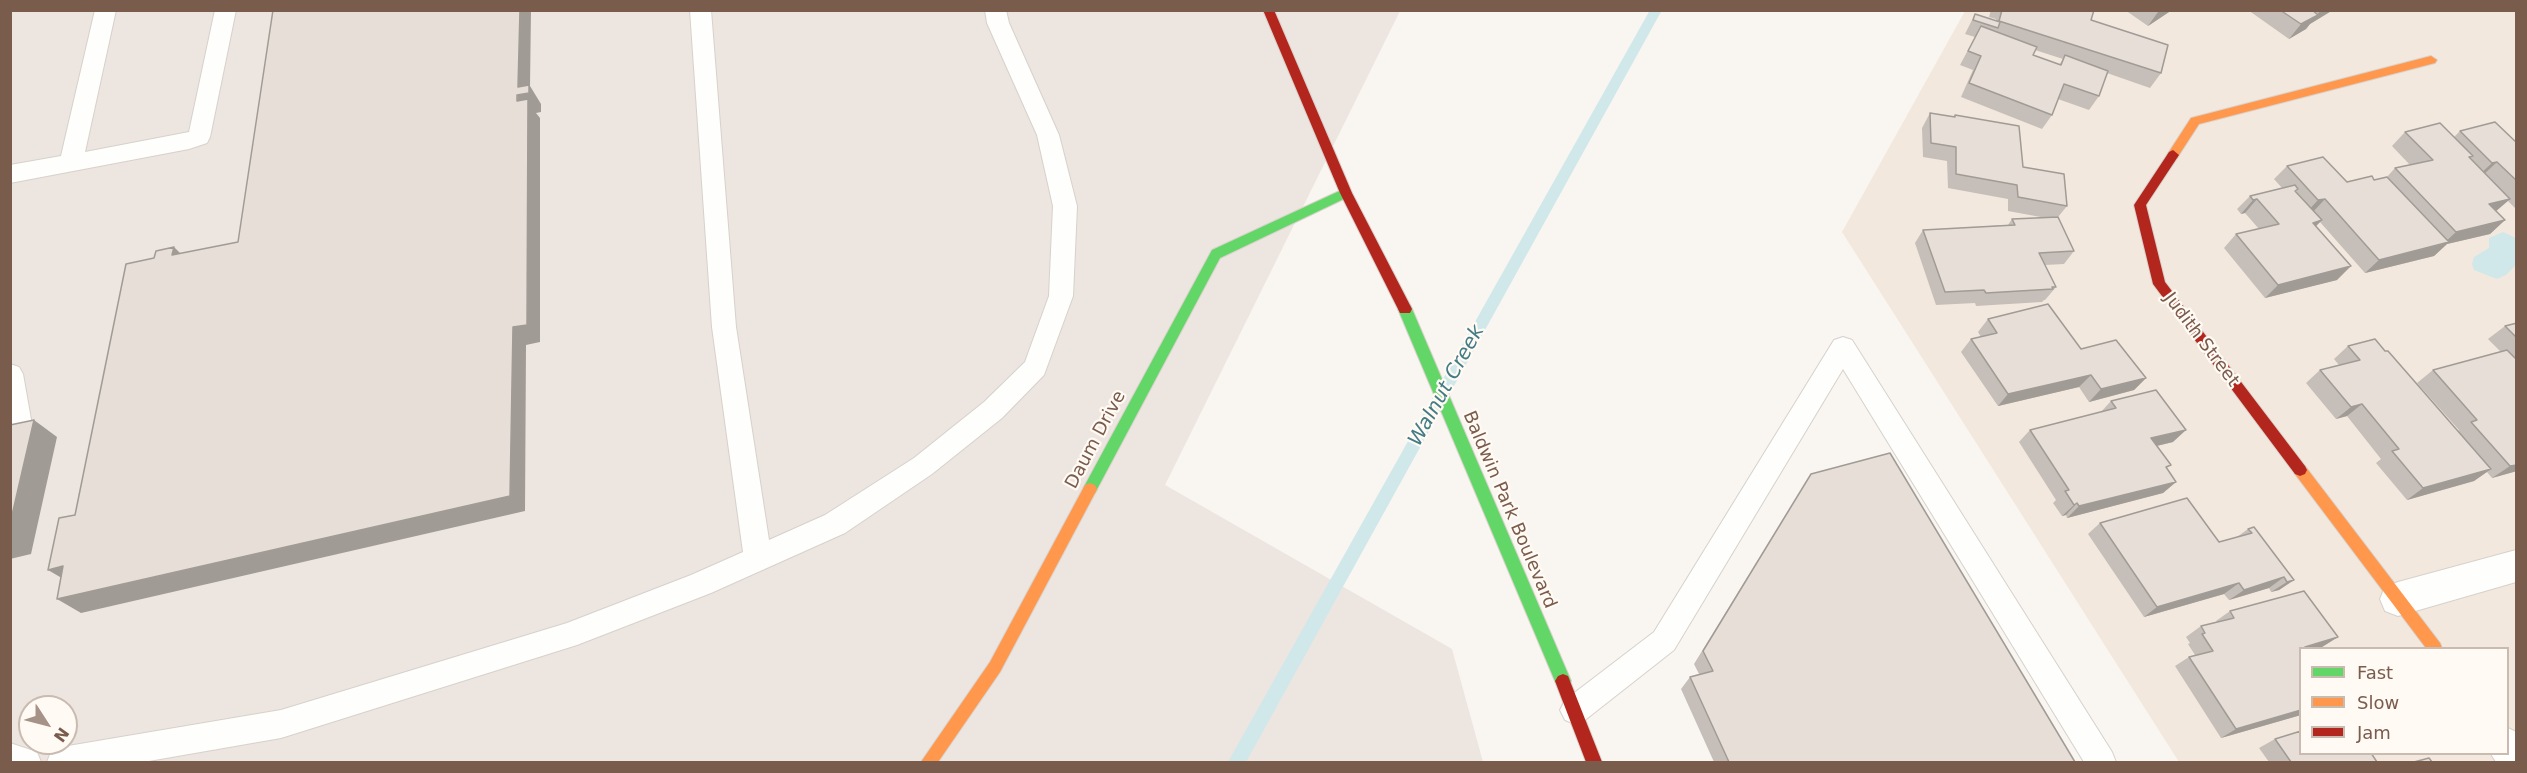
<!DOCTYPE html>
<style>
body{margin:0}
#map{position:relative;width:2527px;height:773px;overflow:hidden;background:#f9f5f0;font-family:"DejaVu Sans",sans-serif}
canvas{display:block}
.frame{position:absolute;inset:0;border:12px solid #7a5c4d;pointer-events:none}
.legend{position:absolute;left:2299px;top:647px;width:210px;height:108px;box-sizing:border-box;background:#fffaf3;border:2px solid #cabbb1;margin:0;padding:8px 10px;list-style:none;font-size:18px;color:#7a5c4d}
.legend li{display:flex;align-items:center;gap:12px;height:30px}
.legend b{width:30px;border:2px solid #cabbb1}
.north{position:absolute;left:18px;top:695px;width:60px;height:60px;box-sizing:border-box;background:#fffaf3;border:2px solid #cabbb1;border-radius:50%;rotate:126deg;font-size:16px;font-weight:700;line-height:24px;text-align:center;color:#7a5c4d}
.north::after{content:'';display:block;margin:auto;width:21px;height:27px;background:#a69286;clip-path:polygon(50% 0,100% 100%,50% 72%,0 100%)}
</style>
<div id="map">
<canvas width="2527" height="773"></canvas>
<div class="frame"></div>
<ul class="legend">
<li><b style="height:8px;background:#63d668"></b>Fast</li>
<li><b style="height:8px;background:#ff974d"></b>Slow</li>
<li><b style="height:8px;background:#b3261e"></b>Jam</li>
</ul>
<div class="north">N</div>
</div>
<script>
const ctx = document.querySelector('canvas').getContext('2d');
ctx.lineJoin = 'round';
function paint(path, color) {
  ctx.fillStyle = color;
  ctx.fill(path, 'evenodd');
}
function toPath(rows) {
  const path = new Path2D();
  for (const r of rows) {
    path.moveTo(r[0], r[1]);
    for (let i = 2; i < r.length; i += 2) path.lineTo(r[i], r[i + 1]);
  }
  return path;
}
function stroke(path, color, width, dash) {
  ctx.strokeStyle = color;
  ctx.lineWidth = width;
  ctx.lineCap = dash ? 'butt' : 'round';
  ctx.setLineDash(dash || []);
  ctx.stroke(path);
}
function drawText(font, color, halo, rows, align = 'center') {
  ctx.font = font + ' "DejaVu Sans",sans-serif';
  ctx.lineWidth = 4.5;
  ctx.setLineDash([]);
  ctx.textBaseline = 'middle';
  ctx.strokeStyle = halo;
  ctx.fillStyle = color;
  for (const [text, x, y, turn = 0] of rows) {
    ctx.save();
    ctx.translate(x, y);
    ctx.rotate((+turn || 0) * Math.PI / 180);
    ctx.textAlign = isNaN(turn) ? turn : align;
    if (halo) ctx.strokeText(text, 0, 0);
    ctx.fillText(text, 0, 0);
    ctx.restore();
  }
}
const residential = toPath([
 [1965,11,2516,11,2516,762,2179,762,1842,232],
 [2300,648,2508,648,2508,754,2300,754]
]);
const industrial = toPath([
 [10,11,1400,11,1165,485,1452,649,1483,762,11,762],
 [30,707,66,707,66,743,30,743]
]);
const water = toPath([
 [2503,232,2516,238,2516,265,2506,275,2497,279,2474,270,2472,264,2474,257,2489,248,2489,238]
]);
const stream = toPath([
 [1650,10,1662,10,1246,762,1228,762,1650,10]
]);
const lane = toPath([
 [95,10,116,10,85,152,189,132,215,10,236,10,210,137,207,143,189,149,10,183,10,165,61,156,95,10],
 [690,10,711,10,736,327,769,540,825,515,914,458,984,402,1025,362,1049,296,1053,206,1037,135,987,23,985,10,1006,10,1009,23,1059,135,1077,206,1073,296,1044,375,1002,418,932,474,845,533,711,593,577,645,281,738,143,762,47,762,51,752,62,747,281,710,567,623,691,575,743,552,712,327,690,10],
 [1843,337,1852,340,2112,752,2116,762,2084,762,1843,369,1674,650,1585,720,1575,724,1565,720,1560,710,1565,700,1654,632,1834,340,1843,337],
 [10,364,19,367,23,374,32,425,28,433,19,436,10,433,10,364],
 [10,743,37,752,41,762,10,762,10,743]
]);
const street = toPath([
 [2516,550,2516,582,2398,616,2385,611,2380,599,2385,587,2398,582,2516,550],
 [2508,728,2516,732,2516,762,2496,762,2491,754,2508,754,2508,728]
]);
const fast = toPath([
 [1346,188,1352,193,1350,196,1220,258,1095,493,1090,495,1085,493,1083,489,1085,485,1212,250,1346,188],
 [1405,304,1410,305,1412,309,1571,681,1568,686,1563,688,1558,686,1555,681,1398,309,1400,305,1405,304]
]);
const slow = toPath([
 [2431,56,2437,60,2435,63,2199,124,2177,158,2169,158,2167,155,2191,118,2431,56],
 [2300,464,2305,466,2440,643,2442,648,2426,648,2295,474,2293,470,2295,466,2300,464],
 [1090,483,1095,485,1097,489,1095,493,1000,672,938,762,921,762,990,662,1085,485,1090,483]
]);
const jam = toPath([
 [1263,10,1274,10,1352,193,1412,309,1410,313,1400,313,1340,193,1263,10],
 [2173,150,2179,155,2146,205,2165,282,2305,466,2307,470,2305,474,2300,476,2295,474,2153,284,2134,205,2169,152,2173,150],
 [1563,674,1568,676,1602,762,1586,762,1555,681,1558,676,1563,674]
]);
const wall = toPath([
 [1991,10,2094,10,2091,20,2161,73,2150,88,2107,73,2099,96,2089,110,2058,99,2052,115,2042,129,1961,97,1973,70,1960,65,1975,37,1965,34,1975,14,1996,21,1996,19,1989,17],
 [2035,50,2063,59,2059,65,2033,55],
 [2125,10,2172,10,2148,26],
 [2248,10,2333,10,2310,24,2306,29,2289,39],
 [1930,113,1954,117,1955,115,2023,167,2067,206,2058,217,2074,251,2064,264,2045,265,2056,287,2045,300,2044,300,2042,302,1976,306,1975,303,1936,305,1915,243,1923,230,2008,225,2012,219,2046,218,2008,211,2008,199,1948,188,1947,161,1923,157,1922,128],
 [2460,131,2517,143,2517,210,2508,201,2496,211,2505,220,2490,234,2447,244,2434,256,2365,273,2320,222,2316,226,2337,280,2265,298,2224,248,2236,234,2259,229,2245,213,2241,214,2237,209,2250,196,2282,188,2274,179,2287,166,2347,182,2374,180,2387,177,2395,168,2410,165,2392,146,2405,132,2454,137],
 [1988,319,2081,349,2146,378,2134,390,2089,402,2079,387,1998,406,1961,352,1971,339,1981,337,1978,332],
 [2517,323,2517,471,2492,478,2487,472,2474,481,2407,500,2376,463,2381,459,2347,416,2336,419,2306,383,2320,370,2339,365,2334,359,2348,346,2458,431,2459,430,2417,383,2433,370,2501,352,2488,339,2505,326],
 [2111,401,2173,442,2157,446,2167,469,2176,482,2163,493,2067,518,2066,515,2062,516,2053,503,2056,500,2019,442,2030,430,2101,412],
 [1811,474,2075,762,1714,762,1681,689,1690,677,1699,674,1694,664],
 [2100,523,2219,542,2237,537,2248,529,2294,580,2279,590,2271,592,2269,588,2229,600,2224,594,2144,617,2088,534],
 [2230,611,2338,637,2322,647,2301,648,2301,715,2221,738,2175,666,2189,657,2195,655,2188,644,2190,643,2186,637,2201,626,2217,622,2216,621],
 [2275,739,2377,762,2269,762,2259,748]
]);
const shadedWall = toPath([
 [520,10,531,10,530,86,541,104,541,112,536,113,540,118,540,342,526,345,525,511,81,613,57,599,517,101,518,87],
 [2160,10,2172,10,2148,26,2158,12],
 [2321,10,2333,10,2310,24,2306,29,2289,39,2301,24,2316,16],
 [2497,162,2482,176,2477,177,2492,163],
 [2257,199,2245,213,2241,214,2253,200],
 [2325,199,2312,213,2305,214,2318,200],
 [2510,199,2495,212,2489,204],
 [2322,220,2308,234,2313,223],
 [2505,220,2490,234,2447,244,2434,256,2365,273,2379,260,2443,244,2456,232],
 [174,247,192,265,172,255],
 [2351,266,2337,280,2265,298,2278,285],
 [2091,375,2079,387,1998,406,2008,394],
 [2146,378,2134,390,2089,402,2101,389],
 [2362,404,2347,416,2336,419,2351,407],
 [34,420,57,437,31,554,10,559,10,524],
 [2186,430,2173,442,2139,450,2151,438],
 [2517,465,2517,471,2492,478,2510,466],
 [2491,469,2474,481,2407,500,2423,488],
 [2176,482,2163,493,2067,518,2079,506],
 [2077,503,2066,515,2062,516,2074,505],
 [63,566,72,584,48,570],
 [2284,577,2269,588,2229,600,2244,590],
 [2294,580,2279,590,2271,592,2287,582],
 [2239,583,2224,594,2144,617,2157,607],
 [2338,637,2322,647,2317,648,2303,648],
 [2301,710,2301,715,2221,738,2236,729]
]);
const building = toPath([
 [273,10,520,10,518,87,529,85,529,93,517,95,517,101,528,99,527,325,513,327,510,496,57,599,63,566,48,570,59,518,75,515,126,264,154,258,156,251,174,247,172,255,238,242,273,10],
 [2002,10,2094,10,2091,20,2168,45,2161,73,1999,21,2002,10],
 [2280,10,2312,10,2318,15,2301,24,2280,10],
 [1975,14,2000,22,1998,28,1973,20,1975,14],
 [1981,26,2037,47,2033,55,2061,65,2065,55,2108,71,2099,96,2064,84,2052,115,1969,83,1981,56,1968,51,1981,26],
 [1930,113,1955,117,1955,115,2019,126,2023,167,2064,174,2067,206,2018,197,2017,185,1956,174,1956,147,1931,143,1930,113],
 [2495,122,2517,143,2517,181,2497,162,2492,163,2460,131,2495,122],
 [2440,123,2473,156,2469,157,2510,199,2489,204,2505,220,2456,232,2395,168,2433,160,2405,132,2440,123],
 [2323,157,2347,182,2372,176,2374,180,2387,177,2449,242,2379,260,2325,199,2318,200,2287,166,2323,157],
 [2295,185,2298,189,2295,191,2322,220,2313,223,2351,266,2278,285,2236,234,2279,224,2257,199,2253,200,2250,196,2295,185],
 [2058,217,2074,251,2039,253,2056,287,2052,287,2053,289,1986,293,1984,290,1945,292,1923,230,2015,225,2012,219,2058,217],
 [2048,304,2081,349,2116,340,2146,378,2101,389,2091,375,2008,394,1971,339,1997,333,1988,319,2048,304],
 [2517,323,2517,338,2505,326,2517,323],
 [2375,339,2385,351,2388,351,2491,469,2423,488,2392,451,2399,449,2362,404,2351,407,2320,370,2360,360,2348,346,2375,339],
 [2507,350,2517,360,2517,465,2510,466,2471,422,2477,420,2433,370,2507,350],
 [2156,390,2186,430,2151,438,2171,465,2166,467,2176,482,2079,506,2077,503,2074,505,2065,491,2069,490,2030,430,2116,408,2111,401,2156,390],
 [34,420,10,524,10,425,34,420],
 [1890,453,2075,762,1729,762,1690,677,1713,671,1703,651,1811,474,1890,453],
 [2187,498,2219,542,2252,533,2248,529,2254,527,2294,580,2287,582,2284,577,2244,590,2239,583,2157,607,2100,523,2187,498],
 [2304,591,2338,637,2305,647,2306,648,2301,648,2301,710,2236,729,2189,657,2213,651,2202,634,2205,633,2201,626,2234,618,2230,611,2304,591],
 [2301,731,2301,753,2371,753,2377,762,2291,762,2275,739,2301,731],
 [2429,758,2432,762,2414,762,2429,758]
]);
const streetNames = [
 ["Judith Street",2201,340,53],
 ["Daum Drive",1096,440,-62],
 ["Baldwin Park Boulevard",1509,510,67]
];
const waterNames = [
 ["Walnut Creek",1447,386,-61]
];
paint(residential, '#f2e8de');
paint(industrial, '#ede5e0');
paint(water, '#d0e8ea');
paint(stream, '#d0e8ea');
stroke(lane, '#d7d1cb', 2);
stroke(street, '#d7d1cb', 2);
stroke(fast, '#d9d2cb', 2);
stroke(slow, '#d9d2cb', 2);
stroke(jam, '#d9d2cb', 2);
paint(lane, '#fefefd');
paint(street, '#fefefd');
paint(fast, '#63d668');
paint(slow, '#ff974d');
paint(jam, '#b3261e');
paint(wall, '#c6bfb9');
paint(shadedWall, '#a19b96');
paint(building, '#e6ded7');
stroke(building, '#a19b96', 1.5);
drawText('18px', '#7a5c4d', '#fffaf3', streetNames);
drawText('italic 20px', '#437c86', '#fffaf3', waterNames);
</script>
